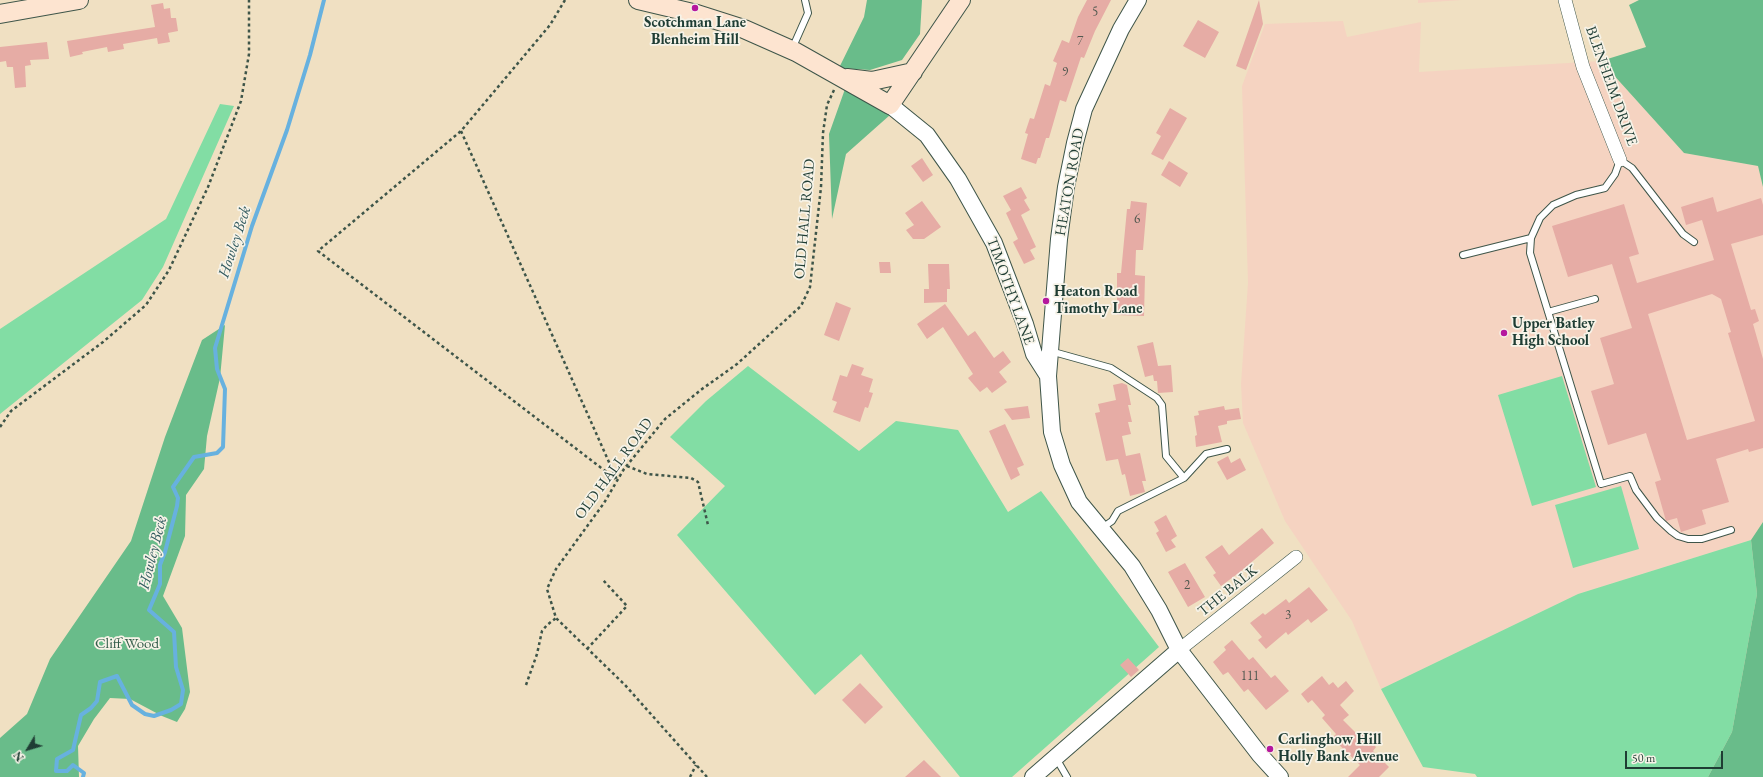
<!DOCTYPE html>
<style>
body{margin:0}
#map{position:relative;width:1763px;height:777px;overflow:hidden;background:#f0e0c2;font-family:"EB Garamond",serif}
canvas{display:block}
.north{position:absolute;left:8px;top:729px;width:40px;height:40px;-webkit-text-stroke:3px #f7f3e8;paint-order:stroke;rotate:232deg;font-size:11px;font-weight:700;line-height:16px;text-align:center;color:#1f3d34}
.north::after{content:'';display:block;margin:auto;width:14px;height:18px;background:#1f3d34;clip-path:polygon(50% 0,100% 100%,50% 72%,0 100%)}
.scale{position:absolute;left:1625px;top:751px;width:98px;height:18px;box-sizing:border-box;border:2px solid #1f3d34;border-top:0;padding-left:5px;font-size:12px;line-height:14px;white-space:nowrap;color:#1f3d34;-webkit-text-stroke:3px #f7f3e8;paint-order:stroke}
</style>
<div id="map">
<canvas width="1763" height="777"></canvas>
<div class="north">N</div>
<div class="scale">50 m</div>
</div>
<script>
const ctx = document.querySelector('canvas').getContext('2d');
ctx.lineJoin = 'round';
function paint(path, color) {
  ctx.fillStyle = color;
  ctx.fill(path, 'evenodd');
}
function toPath(rows) {
  const path = new Path2D();
  for (const r of rows) {
    path.moveTo(r[0], r[1]);
    for (let i = 2; i < r.length; i += 2) path.lineTo(r[i], r[i + 1]);
  }
  return path;
}
function stroke(path, color, width, dash) {
  ctx.strokeStyle = color;
  ctx.lineWidth = width;
  ctx.lineCap = dash ? 'butt' : 'round';
  ctx.setLineDash(dash || []);
  ctx.stroke(path);
}
function drawText(font, color, halo, rows, align = 'center') {
  ctx.font = font + ' "EB Garamond",serif';
  ctx.lineWidth = 3.5;
  ctx.setLineDash([]);
  ctx.textBaseline = 'middle';
  ctx.strokeStyle = halo;
  ctx.fillStyle = color;
  for (const [text, x, y, turn = 0] of rows) {
    ctx.save();
    ctx.translate(x, y);
    ctx.rotate((+turn || 0) * Math.PI / 180);
    ctx.textAlign = isNaN(turn) ? turn : align;
    if (halo) ctx.strokeText(text, 0, 0);
    ctx.fillText(text, 0, 0);
    ctx.restore();
  }
}
const built = toPath([
 [1418,0,1462,0,1418,3],
 [1343,21,1347,37,1421,22,1419,72,1601,61,1684,153,1758,166,1763,187,1763,522,1751,540,1578,594,1381,689,1352,621,1285,521,1243,423,1241,384,1248,283,1242,86,1265,24]
]);
const green = toPath([
 [220,104,234,106,163,267,142,300,0,414,0,329,166,219],
 [748,366,859,451,896,421,958,430,1008,512,1041,491,1159,647,1012,777,960,777,861,654,815,695,677,535,725,486,670,437,706,401],
 [1562,376,1596,487,1532,506,1498,395],
 [1621,486,1639,549,1573,568,1555,505],
 [1751,540,1757,594,1732,732,1708,777,1477,777,1475,774,1423,767,1381,689,1578,594]
]);
const forest = toPath([
 [867,0,922,0,920,34,902,60,870,70,839,68,864,17],
 [1639,0,1763,0,1763,187,1758,166,1684,153,1601,61,1646,47,1629,5],
 [845,89,890,115,846,154,832,219,829,134],
 [225,325,220,378,207,436,204,469,186,495,185,536,163,596,182,628,190,692,185,709,177,722,162,716,130,699,110,698,94,719,78,746,79,777,0,777,0,738,27,714,50,659,131,541,165,437,202,340],
 [1763,522,1763,777,1708,777,1732,732,1757,594,1751,540]
]);
const stream = toPath([
 [83,777,84,773,73,765,67,771,56,771,57,759,73,750,81,715,91,708,97,701,100,682,117,676,132,705,145,714,154,716,171,710,181,704,183,690,176,667,174,632,149,610,160,584,160,565,165,552,177,506,178,498,173,487,194,457,217,453,223,447,225,389,217,369,215,348,252,226,287,130,310,55,324,0]
]);
const building = toPath([
 [1087,0,1111,0,1095,31,1084,58,1081,57,1066,102,1060,100,1049,138,1046,138,1040,158,1038,158,1036,164,1021,159,1028,134,1025,133,1030,118,1034,119,1045,84,1050,86,1057,63,1053,61,1062,40,1069,43,1078,17],
 [1259,0,1263,24,1246,70,1236,66],
 [163,3,164,9,170,8,171,18,176,18,178,31,168,33,170,42,158,44,157,38,123,44,124,49,108,52,107,47,82,52,83,54,70,57,67,41,155,27,151,5],
 [1198,20,1219,32,1205,58,1183,46],
 [47,42,49,59,30,60,31,65,25,66,26,87,15,88,13,67,7,67,6,61,0,62,0,47],
 [1170,108,1187,118,1163,160,1151,154,1161,136,1156,133],
 [922,158,933,175,923,182,911,166],
 [1169,161,1188,173,1180,187,1161,175],
 [1021,187,1027,198,1024,200,1030,210,1021,215,1036,247,1030,250,1035,259,1024,264,1013,242,1018,239,1006,213,1011,210,1003,196],
 [1713,197,1717,212,1761,198,1763,205,1763,235,1731,244,1751,310,1755,309,1759,321,1753,324,1763,359,1763,448,1749,452,1748,449,1716,459,1729,502,1702,510,1706,524,1681,532,1677,518,1666,521,1655,482,1661,480,1646,433,1608,445,1591,391,1614,384,1600,338,1632,328,1612,264,1568,277,1552,226,1624,204,1639,254,1629,257,1637,283,1714,260,1702,220,1686,225,1681,207],
 [1712,294,1721,299,1731,332,1728,333,1755,421,1687,440,1648,314],
 [922,201,941,227,924,239,913,239,906,230,914,225,905,213],
 [1131,201,1147,203,1143,250,1136,250,1135,275,1145,276,1144,316,1117,315,1117,273,1121,273,1127,209,1130,209],
 [879,262,890,262,891,273,880,273],
 [928,264,949,264,950,289,947,289,947,302,924,303,924,289,929,289],
 [836,302,851,308,839,341,824,335],
 [945,304,968,336,975,331,994,358,1003,351,1011,362,999,372,1007,382,992,393,987,387,980,392,968,378,973,374,943,327,927,339,917,324],
 [1153,342,1158,366,1171,365,1173,392,1158,393,1157,381,1154,381,1153,375,1145,377,1137,346],
 [852,364,864,368,861,375,873,379,869,392,873,393,868,408,865,407,860,422,833,412,837,402,832,400,840,375,847,377],
 [1122,383,1127,385,1131,405,1128,405,1132,422,1128,422,1131,434,1122,436,1126,456,1140,453,1146,481,1142,481,1145,492,1130,496,1125,474,1122,475,1118,459,1106,461,1095,413,1100,412,1098,404,1116,400,1113,385],
 [1028,406,1030,418,1012,420,1004,409],
 [1224,406,1225,410,1239,408,1241,419,1227,421,1227,424,1218,426,1222,442,1196,447,1195,436,1197,435,1194,416,1199,415,1198,411],
 [1005,424,1024,465,1017,468,1020,475,1011,480,989,431],
 [1228,456,1231,463,1240,458,1246,470,1227,480,1217,462],
 [1166,515,1177,536,1171,540,1176,547,1166,552,1156,533,1159,531,1154,522],
 [1262,528,1274,543,1240,572,1221,586,1213,575,1216,573,1205,557,1222,545,1229,555],
 [1185,563,1205,597,1188,607,1168,572],
 [1309,587,1328,610,1311,623,1308,619,1288,635,1286,632,1266,649,1258,640,1262,637,1250,623,1263,613,1265,615,1286,599,1289,603],
 [1232,640,1249,660,1253,657,1271,678,1275,675,1289,691,1266,710,1248,689,1244,692,1228,672,1223,675,1213,662,1226,650,1224,647],
 [1128,658,1139,670,1131,677,1120,665],
 [1322,676,1329,685,1333,682,1338,688,1346,681,1354,691,1340,705,1349,715,1343,720,1360,737,1363,734,1376,747,1373,751,1389,767,1379,777,1348,777,1360,765,1332,738,1336,734,1322,718,1325,715,1312,700,1308,703,1301,694],
 [860,683,883,707,865,724,842,700],
 [924,760,941,777,905,777]
]);
const path = toPath([
 [565,0,550,25,461,131,318,251,617,480],
 [461,131,617,480],
 [0,427,11,411,103,342,146,305,169,270,208,187,241,101,249,54,249,0],
 [627,466,647,474,691,478,698,482,708,525],
 [587,649,627,606,603,580],
 [526,685,537,654,542,631,547,625,556,618],
 [690,777,696,765],
 [707,777,625,685,556,618,547,589,556,569,604,503,624,469,665,419,702,389,737,364,801,306,810,287,821,187,823,133,827,105,834,90]
]);
const service = toPath([
 [792,49,808,13,805,0],
 [1694,242,1683,234,1632,168,1620,160,1615,174,1605,188,1576,195,1553,205,1540,218,1531,238,1530,253,1601,484,1630,476,1636,490,1657,518,1671,531,1678,536,1688,539,1702,539,1731,530],
 [1463,255,1531,238],
 [1548,312,1595,299],
 [1050,351,1111,368,1157,398,1162,405,1166,456,1184,478],
 [1102,528,1112,521,1118,511,1184,478,1206,454,1227,449],
 [1056,758,1067,777]
]);
const minor = toPath([
 [1565,0,1583,67,1620,160],
 [1179,650,1296,557]
]);
const tertiary = toPath([
 [890,105,927,135,958,179,994,243,1025,324,1034,354,1048,376,1052,432,1062,465,1079,502,1132,566,1159,610,1179,650,1260,755,1280,777],
 [1048,376,1059,239,1066,187,1075,143,1084,109,1121,29,1138,0],
 [1033,777,1179,650]
]);
const secondary = toPath([
 [638,0,697,14,744,29,796,52,890,105,961,0],
 [0,14,79,0],
 [847,78,872,81,913,72]
]);
const markers = [
 [695,8,4,"#b5179e"],
 [1046,301,4,"#b5179e"],
 [1504,333,4,"#b5179e"],
 [1270,749,4,"#b5179e"]
];
const numberNames = [
 ["5",1095,12],
 ["7",1080,41],
 ["9",1065,72],
 ["6",1137,219],
 ["2",1187,585],
 ["3",1288,615],
 ["111",1250,676]
];
const poiNames = [
 ["Scotchman Lane",695,23,"center"],
 ["Blenheim Hill",695,40,"center"],
 ["Heaton Road",1054,292],
 ["Timothy Lane",1054,309],
 ["Upper Batley",1512,324],
 ["High School",1512,341],
 ["Carlinghow Hill",1278,740],
 ["Holly Bank Avenue",1278,757]
];
const streetNames = [
 ["BLENHEIM DRIVE",1611,86,70],
 ["HEATON ROAD",1070,182,-80],
 ["OLD HALL ROAD",805,219,-85],
 ["TIMOTHY LANE",1010,291,70],
 ["OLD HALL ROAD",614,469,-54],
 ["THE BALK",1228,591,-39]
];
const parkNames = [
 ["Cliff Wood",127,644]
];
const waterNames = [
 ["Howley Beck",235,242,-72],
 ["Howley Beck",153,553,-76]
];
paint(built, '#f5d3c1');
paint(green, '#82dda4');
paint(forest, '#69bc8a');
stroke(stream, '#67b1df', 4);
paint(building, '#e6aca5');
stroke(service, '#3e5549', 8);
stroke(minor, '#3e5549', 14);
stroke(tertiary, '#3e5549', 18);
stroke(secondary, '#3e5549', 20);
stroke(path, '#3e5549', 2.5, [3, 3]);
stroke(service, '#fff', 6);
stroke(minor, '#fff', 13);
stroke(tertiary, '#fff', 16);
stroke(secondary, '#fde4d0', 18);
for (const [x, y, r, color] of markers) {
  const dot = new Path2D();
  dot.arc(x, y, r, 0, 2 * Math.PI);
  ctx.fillStyle = color;
  ctx.fill(dot);
  stroke(dot, '#f7f3e8', 1.5);
}
drawText('13px', '#515950', null, numberNames);
drawText('bold 15px', '#1f3d34', '#f7f3e8', poiNames, 'left');
drawText('15px', '#1f3d34', '#f7f3e8', streetNames);
drawText('15px', '#335d4a', '#f7f3e8', parkNames);
drawText('italic 16px', '#315a5f', '#f7f3e8', waterNames);
</script>
